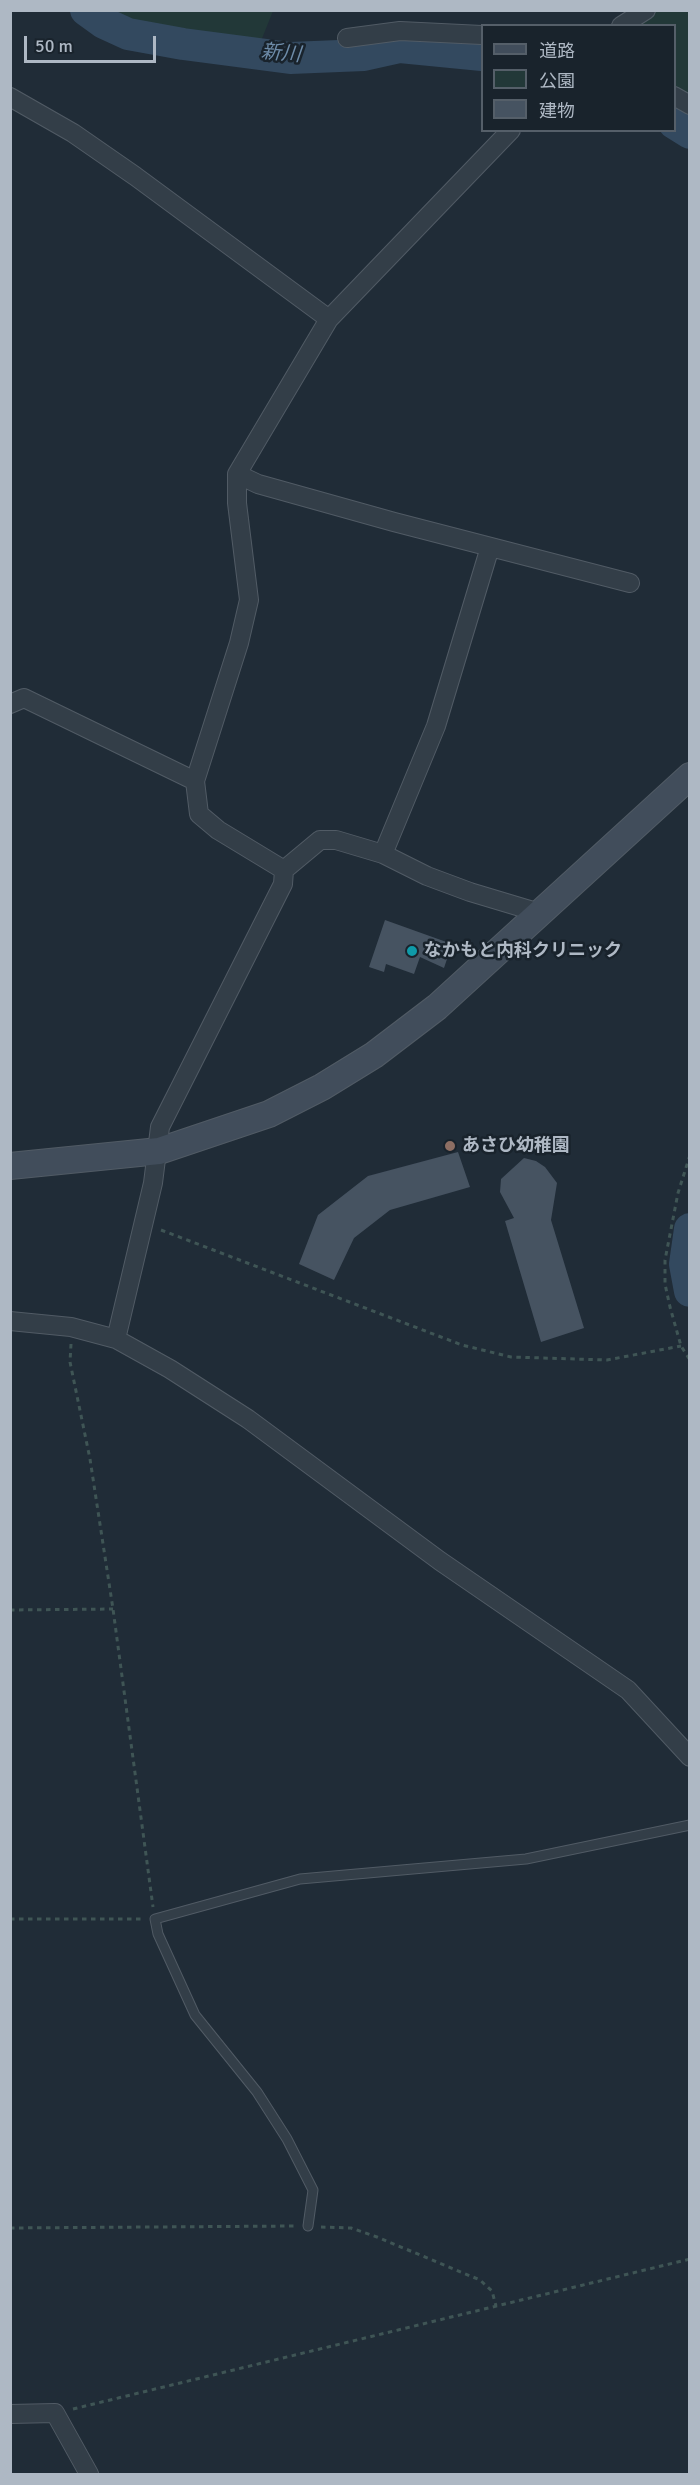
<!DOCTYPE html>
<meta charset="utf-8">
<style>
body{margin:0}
#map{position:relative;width:700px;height:2485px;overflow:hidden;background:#202c37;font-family:Signika,"Noto Sans JP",sans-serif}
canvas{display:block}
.frame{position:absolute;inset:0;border:12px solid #aeb8c4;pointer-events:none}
.legend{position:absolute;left:481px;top:24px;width:195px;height:108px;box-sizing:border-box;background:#19232c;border:2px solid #555f69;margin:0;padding:8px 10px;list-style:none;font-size:18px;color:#aeb8c4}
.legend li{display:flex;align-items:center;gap:12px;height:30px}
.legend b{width:30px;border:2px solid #555f69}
.scale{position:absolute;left:24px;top:36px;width:132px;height:27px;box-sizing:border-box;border:3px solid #aeb8c4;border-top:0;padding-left:8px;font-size:18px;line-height:21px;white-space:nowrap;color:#aeb8c4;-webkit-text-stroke:4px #19232c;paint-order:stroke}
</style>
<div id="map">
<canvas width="700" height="2485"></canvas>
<div class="frame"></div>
<ul class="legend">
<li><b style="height:8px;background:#414d5b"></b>道路</li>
<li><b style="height:16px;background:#223838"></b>公園</li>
<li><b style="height:16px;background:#465361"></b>建物</li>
</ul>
<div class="scale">50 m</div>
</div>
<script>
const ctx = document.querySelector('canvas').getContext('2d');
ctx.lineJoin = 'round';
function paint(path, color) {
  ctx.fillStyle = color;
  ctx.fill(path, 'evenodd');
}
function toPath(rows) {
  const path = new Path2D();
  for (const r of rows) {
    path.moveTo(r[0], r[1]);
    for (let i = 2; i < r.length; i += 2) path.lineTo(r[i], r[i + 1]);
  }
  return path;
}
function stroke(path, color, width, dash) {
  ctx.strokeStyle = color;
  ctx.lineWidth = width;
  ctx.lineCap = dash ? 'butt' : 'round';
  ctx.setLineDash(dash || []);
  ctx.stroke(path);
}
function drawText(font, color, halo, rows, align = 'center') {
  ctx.font = font + ' Signika,"Noto Sans JP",sans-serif';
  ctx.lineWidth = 5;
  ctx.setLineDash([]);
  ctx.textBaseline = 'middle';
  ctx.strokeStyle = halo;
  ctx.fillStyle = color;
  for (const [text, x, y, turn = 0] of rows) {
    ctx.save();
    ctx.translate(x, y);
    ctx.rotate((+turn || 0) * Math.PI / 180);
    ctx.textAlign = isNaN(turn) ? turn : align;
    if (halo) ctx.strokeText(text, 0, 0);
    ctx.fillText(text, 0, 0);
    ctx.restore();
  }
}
const green = toPath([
 [103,11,273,11,259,46,151,29,109,15],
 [656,11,689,11,689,100,675,93,674,26,630,26]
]);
const river = toPath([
 [86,10,104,23,128,34,183,44,290,58,364,55,400,47,482,55],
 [674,123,690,133],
 [690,1229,685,1264,690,1291]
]);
const building = toPath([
 [385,920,452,944,444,968,420,957,414,974,386,964,384,972,369,967],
 [458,1152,470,1187,390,1210,354,1238,334,1280,299,1264,318,1215,368,1176],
 [524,1158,536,1161,545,1167,557,1183,551,1220,584,1328,541,1342,505,1221,514,1218,500,1192,501,1179]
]);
const path = toPath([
 [690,1155,678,1193,665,1260,665,1284,670,1307,681,1346,690,1360],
 [161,1230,462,1345,511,1357,607,1360,681,1346],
 [71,1344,70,1362,90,1459,113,1609,153,1907],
 [10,1610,113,1609],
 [10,1919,142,1919],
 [321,2227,351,2228,377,2237,480,2280,492,2291,496,2306],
 [10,2228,297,2226],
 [73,2409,690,2259]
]);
const lane = toPath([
 [308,2226,313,2190,287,2139,257,2092,195,2015,158,1934,155,1919,300,1879,526,1859,690,1825]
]);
const street = toPath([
 [621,26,646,10],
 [347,38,400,31,482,35],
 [674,96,690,105],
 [10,97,73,133,135,176,329,319],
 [237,474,258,484,394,522,630,583],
 [10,704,24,698,195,781],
 [383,854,436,726,490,547],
 [284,870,320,840,336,840,383,854,427,876,470,892,540,913],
 [10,1321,71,1327,116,1339,170,1369,248,1419,440,1561,628,1690,690,1757],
 [116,1339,153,1183,160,1127,283,884,284,870,218,830,199,814,195,781,239,643,249,600,237,503,237,474,329,319,511,130],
 [10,2414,55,2413,89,2474]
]);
const secondary = toPath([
 [10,1166,159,1151,269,1114,322,1087,374,1055,437,1007,690,776]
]);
const markers = [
 [412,951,6,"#0f9aa8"],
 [450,1146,6,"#8d6e63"]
];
const poiNames = [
 ["なかもと内科クリニック",424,951],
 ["あさひ幼稚園",462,1146]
];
const waterNames = [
 ["新川",281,54,5]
];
paint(green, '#223838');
stroke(river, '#33495f', 32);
paint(building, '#465361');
stroke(lane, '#515b65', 11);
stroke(street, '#515b65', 20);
stroke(secondary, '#515b65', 28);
stroke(path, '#3f5555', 3, [4.5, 4.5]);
stroke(lane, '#333e48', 9);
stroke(street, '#333e48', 18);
stroke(secondary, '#414d5b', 26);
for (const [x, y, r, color] of markers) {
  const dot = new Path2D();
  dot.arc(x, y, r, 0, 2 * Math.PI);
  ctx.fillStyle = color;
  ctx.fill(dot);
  stroke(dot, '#19232c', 2);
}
drawText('bold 18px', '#aeb8c4', '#19232c', poiNames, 'left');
drawText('italic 20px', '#6e8ca9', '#19232c', waterNames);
</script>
